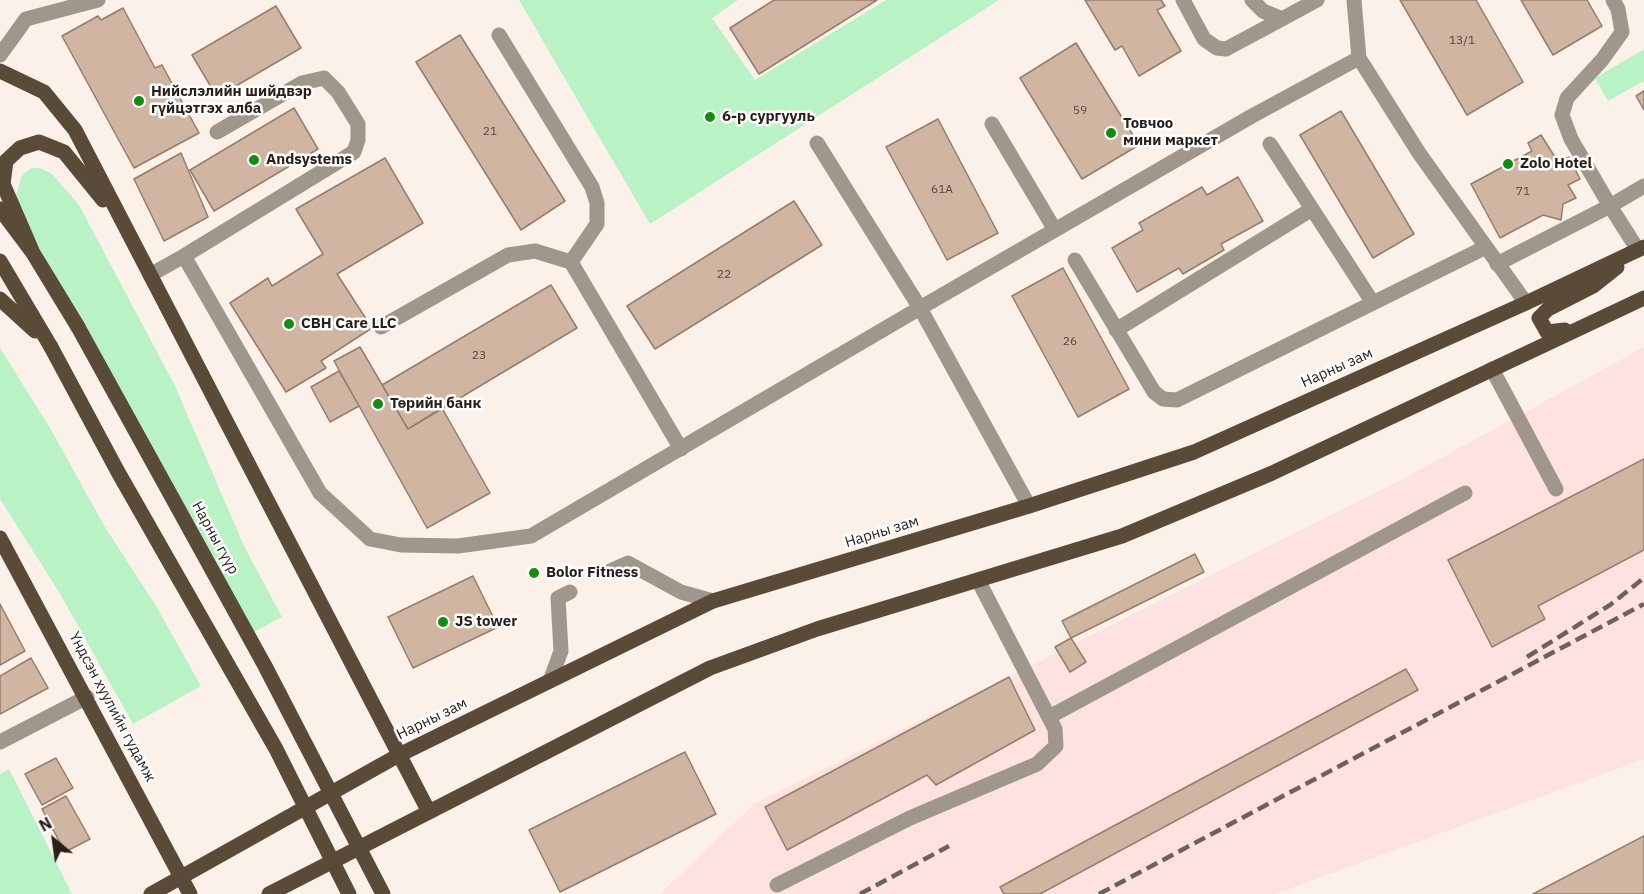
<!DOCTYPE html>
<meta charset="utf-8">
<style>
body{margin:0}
#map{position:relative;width:1644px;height:894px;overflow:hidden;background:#fcf1e9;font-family:"IBM Plex Sans",sans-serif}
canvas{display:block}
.north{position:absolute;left:24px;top:810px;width:60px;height:60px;-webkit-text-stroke:4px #fff;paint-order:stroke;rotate:331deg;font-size:16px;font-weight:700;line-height:24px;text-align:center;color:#291f17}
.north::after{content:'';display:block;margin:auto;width:21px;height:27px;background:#291f17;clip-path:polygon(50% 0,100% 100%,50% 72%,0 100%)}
</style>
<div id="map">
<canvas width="1644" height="894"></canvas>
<div class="north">N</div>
</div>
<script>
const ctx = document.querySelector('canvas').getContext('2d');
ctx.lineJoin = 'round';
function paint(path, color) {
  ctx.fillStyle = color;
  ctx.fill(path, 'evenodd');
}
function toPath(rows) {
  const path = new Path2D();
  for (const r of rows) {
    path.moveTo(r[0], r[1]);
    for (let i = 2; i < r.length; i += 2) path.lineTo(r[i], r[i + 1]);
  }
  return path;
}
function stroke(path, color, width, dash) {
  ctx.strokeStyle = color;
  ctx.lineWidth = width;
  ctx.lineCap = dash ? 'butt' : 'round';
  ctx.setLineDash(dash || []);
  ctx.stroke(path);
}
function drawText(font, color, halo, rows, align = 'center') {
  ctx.font = font + ' "IBM Plex Sans",sans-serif';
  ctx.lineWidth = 5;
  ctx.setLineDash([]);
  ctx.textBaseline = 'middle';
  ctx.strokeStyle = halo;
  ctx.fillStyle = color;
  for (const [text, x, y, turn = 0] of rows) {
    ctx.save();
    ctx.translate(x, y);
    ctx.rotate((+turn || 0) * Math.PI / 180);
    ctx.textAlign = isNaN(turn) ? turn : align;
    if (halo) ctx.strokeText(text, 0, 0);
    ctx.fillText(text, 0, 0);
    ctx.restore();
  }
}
const industrial = toPath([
 [1644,347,1644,759,1275,894,660,894,754,804,1401,480]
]);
const green = toPath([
 [519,0,738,0,712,18,755,80,886,0,999,0,650,224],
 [1644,49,1644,81,1608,101,1595,78],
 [31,168,40,168,52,174,79,205,175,386,244,546,282,617,252,633,24,220,16,196,22,175],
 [0,348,50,428,105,527,156,606,201,686,133,724,59,592,0,499],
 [9,769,72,894,0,894,0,774]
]);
const building = toPath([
 [774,0,877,0,759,74,730,28,774,0],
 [1085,0,1161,0,1165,6,1157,10,1181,51,1139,76,1122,46,1115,50,1085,0],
 [1400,0,1476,0,1523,82,1467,115,1400,0],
 [1521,0,1587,0,1602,26,1553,55,1521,0],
 [276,6,301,48,217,97,192,55,276,6],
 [123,8,155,68,162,65,199,133,134,168,62,36,98,16,101,20,123,8],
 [460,35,565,201,521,230,416,62,460,35],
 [1076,43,1139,145,1082,179,1020,78,1076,43],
 [1644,91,1644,110,1636,96,1644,91],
 [294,108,318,149,214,211,190,170,294,108],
 [1341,111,1414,234,1373,258,1300,135,1341,111],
 [938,119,998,233,947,260,886,147,938,119],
 [1541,135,1558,162,1569,157,1580,179,1568,185,1576,198,1563,204,1561,220,1543,215,1500,238,1471,184,1532,151,1528,143,1541,135],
 [181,153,208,217,164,241,134,179,181,153],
 [385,158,423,223,337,274,372,328,321,361,326,368,286,392,230,303,268,278,272,286,323,254,296,209,385,158],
 [1238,177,1263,221,1221,244,1224,250,1183,274,1179,268,1137,292,1112,248,1143,230,1139,223,1202,187,1207,195,1238,177],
 [794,201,822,245,655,349,627,306,794,201],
 [1063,268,1129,389,1078,417,1012,296,1063,268],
 [551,285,577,328,408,429,382,385,551,285],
 [360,347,408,429,442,408,490,493,427,528,334,361,360,347],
 [339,371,359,406,330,422,311,387,339,371],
 [1644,459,1644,550,1538,606,1545,619,1492,647,1448,560,1644,459],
 [1195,554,1204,572,1071,638,1062,621,1195,554],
 [473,576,498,627,413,668,388,617,473,576],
 [0,604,25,651,0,665,0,604],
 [1071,638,1086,662,1070,672,1055,647,1071,638],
 [31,658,48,688,0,714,0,676,31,658],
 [1406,669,1418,690,1040,894,1004,894,1000,887,1406,669],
 [1009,677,1035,730,936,785,927,775,787,850,765,807,1009,677],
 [685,752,716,814,560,892,529,830,685,752],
 [56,758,73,788,42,805,25,774,56,758],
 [66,796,90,839,65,852,42,809,66,796],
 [1644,836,1644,894,1533,894,1644,836]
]);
const service = toPath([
 [1183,0,1204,39,1217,48,1226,49,1282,19],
 [1252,0,1263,11,1282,19,1317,0],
 [0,55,26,19,98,0],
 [992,124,1055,230],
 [817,143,920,308],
 [1638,250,1610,206,1644,186],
 [1497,264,1610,206,1571,139,1562,115,1567,98,1602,60,1622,32,1618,9,1613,0],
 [381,327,508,255,535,251,571,262,597,224,597,203,592,187,499,35],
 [1492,369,1556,489],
 [610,571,628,563,681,592,713,601],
 [550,681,561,651,558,598,570,592],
 [1049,717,1465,493]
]);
const minor = toPath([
 [1354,0,1359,58,1419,153,1526,303],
 [217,132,302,83,324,78,338,92,358,124,358,140,354,152,184,256,320,493,370,539,401,545,458,546,531,536,920,308,1252,116,1359,58],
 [1270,144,1373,303],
 [1075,260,1154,392,1163,399,1177,400,1486,247],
 [571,262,681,449],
 [150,275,184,256],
 [920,308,1029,506],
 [1116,330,1312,209],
 [777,885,910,818,1037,764,1056,746,1055,729,978,580]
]);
const tertiary = toPath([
 [0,742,87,697]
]);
const primary = toPath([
 [0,71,44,92,75,130,429,812],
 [0,209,33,253,78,327],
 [33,253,3,184,6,161,20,148,39,142,64,152,103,200],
 [0,261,51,347],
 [0,299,35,331],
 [1565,330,1547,332,1539,318,1548,309,1593,286,1617,267],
 [0,538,190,894],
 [151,894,399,755,713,601,1029,506,1194,452,1526,303,1644,247],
 [269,894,710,668,817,629,1122,536,1270,474,1644,298]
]);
const rail = toPath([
 [1527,657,1610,605,1644,578],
 [860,894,949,846],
 [1099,894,1644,604]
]);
const primaryBridge = toPath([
 [78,327,265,666,383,894],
 [51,347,118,472,276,749,349,894]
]);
const markers = [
 [139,101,6,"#128c15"],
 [710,117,6,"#128c15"],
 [1111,133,6,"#128c15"],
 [254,160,6,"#128c15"],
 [1508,164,6,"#128c15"],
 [289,324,6,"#128c15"],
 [378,404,6,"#128c15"],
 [534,573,6,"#128c15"],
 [443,622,6,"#128c15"]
];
const numberNames = [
 ["13/1",1462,41],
 ["59",1080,111],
 ["21",490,132],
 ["61А",942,190],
 ["71",1523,192],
 ["22",724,275],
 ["26",1070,342],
 ["23",479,356]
];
const poiNames = [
 ["Нийслэлийн шийдвэр",151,92],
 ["гүйцэтгэх алба",151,109],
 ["6-р сургууль",722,117],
 ["Товчоо",1123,124],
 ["мини маркет",1123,141],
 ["Andsystems",266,160],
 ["Zolo Hotel",1520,164],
 ["CBH Care LLC",301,324],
 ["Төрийн банк",390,404],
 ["Bolor Fitness",546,573],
 ["JS tower",455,622]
];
const streetNames = [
 ["Нарны зам",1337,368,-24],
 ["Нарны зам",882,532,-17],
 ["Нарны гүүр",215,538,61],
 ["Үндсэн хуулийн гудамж",112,707,62],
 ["Нарны зам",432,719,-26]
];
paint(industrial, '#fde2df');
paint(green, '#b9f2c5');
paint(building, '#d0b6a2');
stroke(building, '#957d6a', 1.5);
stroke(service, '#9f968c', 15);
stroke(minor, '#9f968c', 15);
stroke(tertiary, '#9f968c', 15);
stroke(primary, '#5a4b39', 15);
stroke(rail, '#6d625a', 4.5, [12, 6]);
stroke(primaryBridge, '#5a4b39', 15);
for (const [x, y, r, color] of markers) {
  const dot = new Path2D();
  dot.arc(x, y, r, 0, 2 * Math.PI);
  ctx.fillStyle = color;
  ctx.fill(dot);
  stroke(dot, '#fff', 2);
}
drawText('12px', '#53453a', null, numberNames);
drawText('bold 15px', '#291f17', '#fff', poiNames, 'left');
drawText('15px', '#291f17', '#fff', streetNames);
</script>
